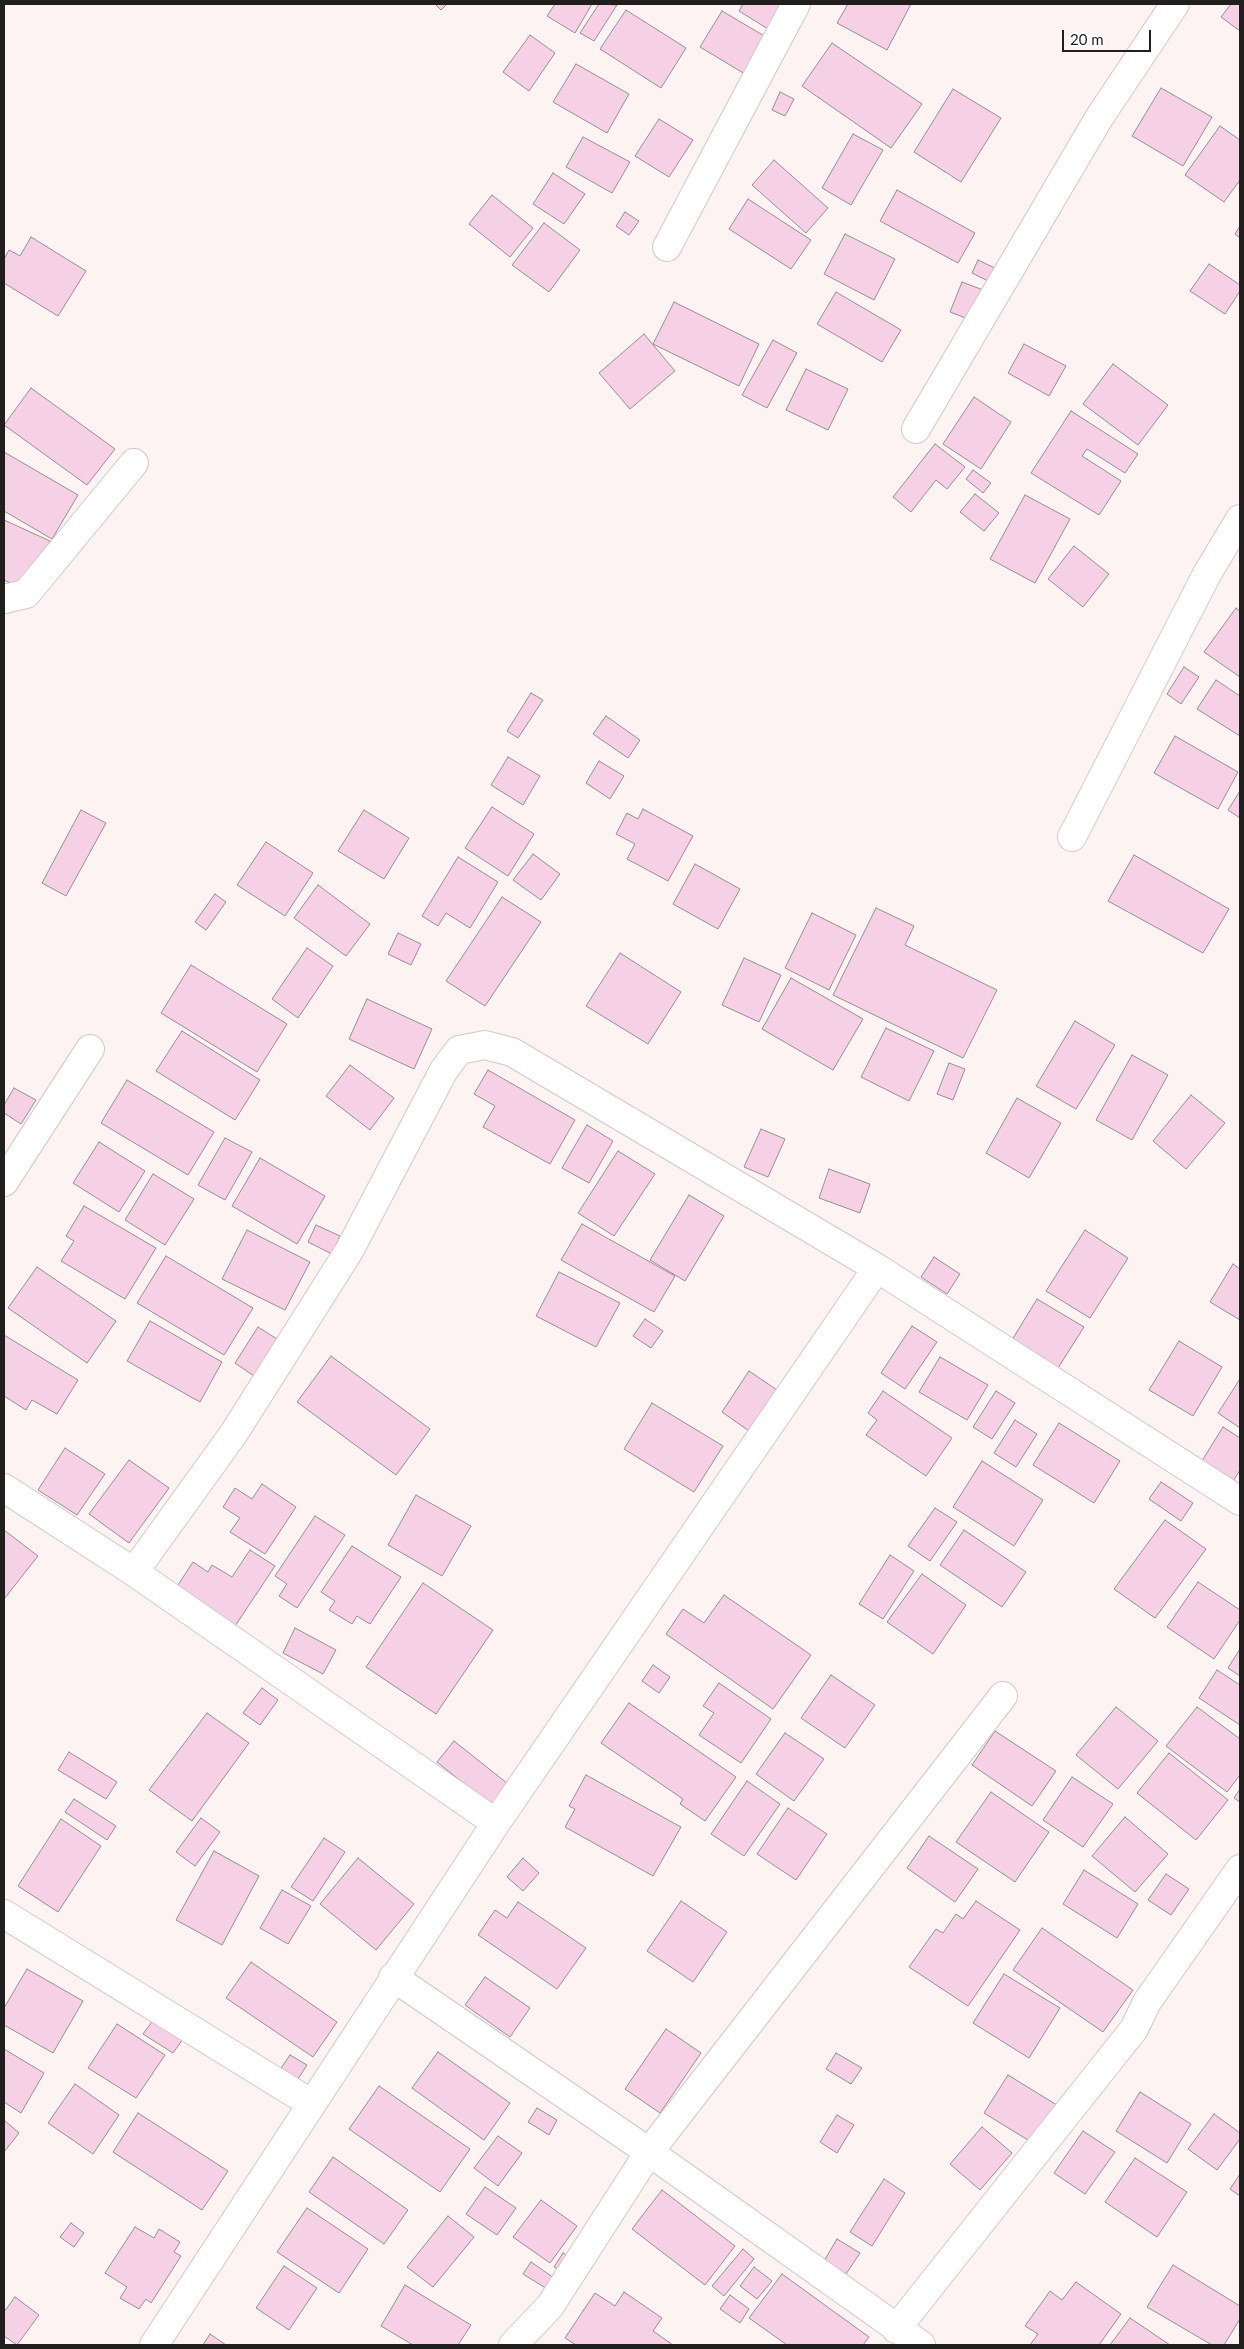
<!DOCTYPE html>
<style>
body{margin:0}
#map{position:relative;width:1244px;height:2349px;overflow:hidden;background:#fdf3f3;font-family:Lato,sans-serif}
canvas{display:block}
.frame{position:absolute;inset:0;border:5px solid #211e1e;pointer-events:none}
.scale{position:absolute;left:1062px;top:30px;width:89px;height:22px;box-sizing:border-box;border:2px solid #211e1e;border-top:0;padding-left:6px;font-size:15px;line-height:18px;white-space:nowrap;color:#211e1e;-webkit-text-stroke:4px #fff;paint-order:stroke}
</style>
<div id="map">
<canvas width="1244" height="2349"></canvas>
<div class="frame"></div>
<div class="scale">20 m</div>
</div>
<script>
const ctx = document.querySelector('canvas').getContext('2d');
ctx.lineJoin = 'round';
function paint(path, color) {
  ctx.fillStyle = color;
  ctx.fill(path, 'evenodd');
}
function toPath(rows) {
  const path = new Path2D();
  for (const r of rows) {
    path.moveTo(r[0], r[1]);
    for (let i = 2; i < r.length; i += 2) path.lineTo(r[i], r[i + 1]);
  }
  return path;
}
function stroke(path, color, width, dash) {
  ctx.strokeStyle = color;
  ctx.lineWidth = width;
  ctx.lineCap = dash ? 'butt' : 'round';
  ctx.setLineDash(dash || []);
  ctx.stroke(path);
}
const building = toPath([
 [435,4,447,4,441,10,435,4],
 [555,4,592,4,575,33,547,16,555,4],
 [599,4,617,5,594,41,580,33,599,4],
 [743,4,791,4,773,32,739,11,743,4],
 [848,4,911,4,887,50,837,23,848,4],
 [1231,4,1240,4,1240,31,1221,17,1231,4],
 [626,10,686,48,661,88,600,49,626,10],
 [722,11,766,37,745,74,700,47,722,11],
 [530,35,555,53,529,91,503,72,530,35],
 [832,43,922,104,891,148,802,86,832,43],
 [576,64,629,94,607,133,553,102,576,64],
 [1161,88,1212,117,1183,166,1132,136,1161,88],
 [953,89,1001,118,961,182,914,152,953,89],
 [780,92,794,99,785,116,772,110,780,92],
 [659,119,693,140,669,177,635,156,659,119],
 [1220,126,1240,140,1240,180,1224,202,1185,175,1220,126],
 [853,134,883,150,851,205,822,188,853,134],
 [583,137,630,162,612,193,566,167,583,137],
 [774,160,828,208,806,233,752,185,774,160],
 [553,173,585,194,564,224,533,204,553,173],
 [897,190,975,233,958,263,880,221,897,190],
 [492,195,533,228,510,257,469,224,492,195],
 [748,199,811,240,791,269,729,229,748,199],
 [625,212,639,221,629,235,616,226,625,212],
 [544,223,580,250,549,292,512,265,544,223],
 [1240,226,1240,238,1235,234,1240,226],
 [845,234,895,259,874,300,824,274,845,234],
 [31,237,86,271,58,316,4,283,4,259,9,250,20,256,31,237],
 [978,260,999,270,992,283,972,273,978,260],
 [1209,264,1240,285,1240,291,1225,314,1190,291,1209,264],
 [962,282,983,290,971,320,950,312,962,282],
 [836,292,901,330,882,362,817,324,836,292],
 [674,302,759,344,739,386,653,344,674,302],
 [644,334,675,371,630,409,599,373,644,334],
 [773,340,797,353,767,408,742,395,773,340],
 [1024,344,1066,366,1049,396,1008,373,1024,344],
 [1113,364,1168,405,1138,445,1083,404,1113,364],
 [806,369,848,389,828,430,786,410,806,369],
 [31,388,115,449,87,485,4,425,31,388],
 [974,397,1011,422,981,469,943,444,974,397],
 [1071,411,1138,454,1125,473,1087,449,1082,456,1121,481,1099,515,1031,473,1071,411],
 [935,444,965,467,947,489,936,480,911,512,893,497,935,444],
 [4,452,78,495,52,539,4,511,4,452],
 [973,470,991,483,983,493,966,479,973,470],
 [975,494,999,513,984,531,960,512,975,494],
 [1025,495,1070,519,1035,583,990,559,1025,495],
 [4,520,50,541,27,591,4,580,4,520],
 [1074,546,1109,574,1083,607,1048,579,1074,546],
 [1236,608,1240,611,1240,677,1204,652,1236,608],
 [1184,667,1199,677,1181,704,1167,694,1184,667],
 [1216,680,1240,696,1240,736,1197,709,1216,680],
 [531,693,543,700,518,738,507,731,531,693],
 [606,716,640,740,628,758,593,734,606,716],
 [1175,736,1238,772,1218,809,1154,773,1175,736],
 [508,757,540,776,523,805,491,785,508,757],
 [599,761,624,776,610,799,586,783,599,761],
 [1240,791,1240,818,1228,810,1240,791],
 [492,807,534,834,508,876,465,848,492,807],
 [643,809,693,836,668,881,627,859,635,844,616,834,627,813,638,819,643,809],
 [81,810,106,823,66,896,42,883,81,810],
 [364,810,409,838,384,879,338,851,364,810],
 [266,842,313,873,285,916,237,885,266,842],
 [533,854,560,874,541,900,513,880,533,854],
 [1134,855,1229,909,1203,953,1108,901,1134,855],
 [458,857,498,882,470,928,446,913,438,926,422,916,458,857],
 [695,864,740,889,718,929,673,904,695,864],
 [318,885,370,924,346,956,294,918,318,885],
 [215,894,226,902,206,930,195,922,215,894],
 [502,897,541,922,485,1006,446,981,502,897],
 [876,908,914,926,905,945,997,990,963,1058,833,995,876,908],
 [812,913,856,935,829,990,785,968,812,913],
 [398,933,421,944,411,965,388,954,398,933],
 [307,948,333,966,298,1018,272,999,307,948],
 [620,953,681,992,648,1044,586,1006,620,953],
 [744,958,781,975,759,1022,722,1005,744,958],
 [191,965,287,1024,257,1072,161,1013,191,965],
 [791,978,863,1019,833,1070,762,1029,791,978],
 [367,999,432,1029,414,1069,349,1039,367,999],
 [1075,1021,1115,1045,1076,1109,1036,1086,1075,1021],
 [886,1028,934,1051,909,1101,861,1077,886,1028],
 [182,1031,260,1080,235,1120,156,1071,182,1031],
 [1132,1055,1168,1075,1132,1140,1096,1120,1132,1055],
 [949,1063,965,1069,953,1100,937,1094,949,1063],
 [350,1065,394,1098,370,1130,326,1096,350,1065],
 [488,1070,575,1120,550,1164,483,1127,495,1106,474,1094,488,1070],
 [127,1080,214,1132,188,1175,101,1123,127,1080],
 [14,1088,36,1100,21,1124,4,1113,4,1105,14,1088],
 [1191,1095,1225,1123,1186,1169,1153,1141,1191,1095],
 [1017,1098,1061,1123,1029,1178,986,1153,1017,1098],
 [587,1125,613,1141,589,1183,562,1168,587,1125],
 [761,1129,785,1139,768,1177,744,1167,761,1129],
 [225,1138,252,1152,225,1200,198,1185,225,1138],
 [99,1142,145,1171,119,1212,73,1183,99,1142],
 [618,1151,655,1174,614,1236,578,1213,618,1151],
 [260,1158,325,1196,297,1244,232,1206,260,1158],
 [829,1169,870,1184,860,1213,819,1198,829,1169],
 [153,1174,194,1199,165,1245,125,1220,153,1174],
 [689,1195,724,1216,685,1281,650,1260,689,1195],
 [84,1206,156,1248,125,1299,61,1261,74,1241,66,1236,84,1206],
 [582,1224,675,1276,654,1312,561,1260,582,1224],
 [316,1225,340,1236,332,1254,308,1242,316,1225],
 [247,1230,310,1262,285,1310,222,1279,247,1230],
 [1085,1230,1128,1258,1090,1318,1046,1291,1085,1230],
 [166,1256,253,1308,224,1355,137,1303,166,1256],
 [934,1257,960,1274,947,1294,921,1277,934,1257],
 [1233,1264,1240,1269,1240,1320,1210,1302,1233,1264],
 [37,1267,116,1321,87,1363,8,1308,37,1267],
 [559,1272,620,1303,596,1347,536,1316,559,1272],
 [1037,1299,1084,1327,1058,1368,1012,1340,1037,1299],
 [645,1319,663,1331,651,1348,633,1336,645,1319],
 [150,1321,222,1362,200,1402,127,1361,150,1321],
 [912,1326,937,1342,905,1389,881,1373,912,1326],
 [258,1327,277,1339,254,1376,235,1363,258,1327],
 [4,1335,78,1380,57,1414,32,1400,26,1410,4,1396,4,1335],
 [1179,1341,1222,1367,1193,1416,1149,1390,1179,1341],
 [331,1356,430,1429,396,1475,297,1402,331,1356],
 [940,1357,988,1385,967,1420,919,1392,940,1357],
 [749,1371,780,1392,752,1433,722,1412,749,1371],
 [1240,1379,1240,1428,1218,1413,1240,1379],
 [883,1391,952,1438,926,1476,866,1435,877,1420,868,1413,883,1391],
 [996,1391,1015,1403,992,1439,973,1427,996,1391],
 [652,1403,723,1446,694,1492,624,1449,652,1403],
 [1015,1420,1037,1434,1016,1467,994,1453,1015,1420],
 [1059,1423,1120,1461,1094,1503,1033,1465,1059,1423],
 [1223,1427,1240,1438,1240,1470,1232,1483,1200,1464,1223,1427],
 [65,1448,105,1474,77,1515,38,1490,65,1448],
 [129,1460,169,1488,129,1543,89,1514,129,1460],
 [982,1461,1043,1500,1014,1546,953,1507,982,1461],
 [1161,1482,1193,1503,1181,1521,1149,1499,1161,1482],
 [262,1484,296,1507,265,1554,230,1532,240,1518,223,1507,235,1488,252,1499,262,1484],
 [416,1495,471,1526,442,1576,388,1545,416,1495],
 [935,1508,957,1522,930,1561,908,1546,935,1508],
 [315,1516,345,1535,297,1608,279,1596,287,1584,275,1576,315,1516],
 [1165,1520,1206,1549,1155,1618,1114,1589,1165,1520],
 [4,1530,38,1556,4,1599,4,1530],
 [964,1530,1026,1572,1002,1607,940,1565,964,1530],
 [352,1546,401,1577,370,1624,357,1616,352,1624,329,1610,335,1601,321,1592,352,1546],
 [250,1550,275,1566,235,1626,176,1588,193,1562,208,1572,212,1565,232,1577,250,1550],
 [890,1555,914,1571,883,1619,859,1604,890,1555],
 [922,1574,966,1605,933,1654,887,1622,922,1574],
 [1198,1582,1240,1610,1240,1620,1214,1659,1167,1627,1198,1582],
 [423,1583,493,1630,436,1714,366,1667,423,1583],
 [724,1595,811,1655,773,1709,666,1634,683,1609,704,1623,724,1595],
 [295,1628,336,1650,323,1674,283,1653,295,1628],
 [1240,1649,1240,1676,1228,1668,1240,1649],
 [653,1665,670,1677,659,1693,642,1681,653,1665],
 [1217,1670,1240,1685,1240,1725,1199,1698,1217,1670],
 [831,1675,875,1705,845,1748,801,1718,831,1675],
 [719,1683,771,1719,741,1763,699,1735,714,1713,703,1706,719,1683],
 [262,1688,278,1700,260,1725,243,1713,262,1688],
 [629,1703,736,1777,705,1821,680,1804,683,1799,601,1743,629,1703],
 [1116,1707,1158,1741,1118,1789,1076,1755,1116,1707],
 [1197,1707,1240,1739,1240,1775,1227,1792,1166,1746,1197,1707],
 [207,1713,249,1743,192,1821,149,1790,207,1713],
 [995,1731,1056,1771,1032,1806,972,1765,995,1731],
 [785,1733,824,1759,794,1801,756,1774,785,1733],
 [454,1741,508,1784,491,1805,437,1762,454,1741],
 [69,1752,117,1782,106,1799,58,1770,69,1752],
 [1169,1753,1228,1800,1196,1840,1137,1793,1169,1753],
 [586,1775,681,1827,653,1876,565,1827,575,1809,569,1806,586,1775],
 [1072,1777,1113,1804,1083,1847,1043,1820,1072,1777],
 [747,1781,780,1804,744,1856,711,1834,747,1781],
 [1240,1789,1240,1802,1234,1798,1240,1789],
 [991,1792,1049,1832,1015,1882,956,1842,991,1792],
 [74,1799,116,1826,107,1840,65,1812,74,1799],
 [788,1808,827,1834,796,1880,757,1854,788,1808],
 [1125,1817,1168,1854,1135,1892,1092,1856,1125,1817],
 [201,1818,220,1832,195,1866,176,1852,201,1818],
 [61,1819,101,1846,58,1912,18,1886,61,1819],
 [929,1836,978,1869,955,1902,907,1868,929,1836],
 [324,1838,345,1852,313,1901,291,1887,324,1838],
 [214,1851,259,1876,222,1945,176,1920,214,1851],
 [358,1858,414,1904,376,1950,320,1904,358,1858],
 [523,1858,539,1873,523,1891,507,1877,523,1858],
 [1084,1870,1138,1904,1117,1938,1063,1904,1084,1870],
 [1166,1874,1189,1889,1171,1915,1148,1900,1166,1874],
 [282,1890,311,1906,288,1944,260,1928,282,1890],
 [681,1901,727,1932,693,1982,647,1951,681,1901],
 [976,1901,1020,1930,968,2006,909,1967,936,1929,943,1933,956,1914,963,1919,976,1901],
 [518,1902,586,1948,557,1989,478,1935,495,1910,507,1918,518,1902],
 [1042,1928,1133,1990,1103,2032,1013,1970,1042,1928],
 [251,1962,337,2022,313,2057,226,1998,251,1962],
 [27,1969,83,2001,53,2053,4,2025,4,2008,27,1969],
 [1004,1974,1060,2008,1029,2058,973,2023,1004,1974],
 [485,1977,530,2008,510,2037,465,2005,485,1977],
 [156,2016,185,2036,173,2053,143,2034,156,2016],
 [117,2024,165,2055,136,2098,88,2068,117,2024],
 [666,2029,701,2053,660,2113,625,2089,666,2029],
 [4,2049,44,2073,21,2113,4,2102,4,2049],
 [438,2052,510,2103,484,2140,412,2088,438,2052],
 [836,2053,862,2068,851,2084,826,2069,836,2053],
 [290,2055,307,2065,294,2085,277,2074,290,2055],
 [1008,2075,1060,2107,1036,2145,984,2113,1008,2075],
 [75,2084,119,2115,93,2154,48,2123,75,2084],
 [379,2086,470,2149,440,2192,349,2129,379,2086],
 [1140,2092,1191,2124,1167,2163,1116,2131,1140,2092],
 [537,2108,557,2120,549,2135,528,2122,537,2108],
 [138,2113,228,2171,202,2210,113,2152,138,2113],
 [1214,2114,1240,2133,1240,2139,1217,2170,1188,2149,1214,2114],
 [837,2115,854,2125,837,2153,820,2142,837,2115],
 [4,2120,19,2133,4,2152,4,2120],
 [982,2127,1012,2153,980,2190,950,2164,982,2127],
 [1083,2131,1115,2152,1085,2194,1054,2173,1083,2131],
 [498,2136,522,2153,498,2186,474,2168,498,2136],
 [333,2157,408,2210,384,2244,309,2192,333,2157],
 [1135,2158,1187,2192,1157,2237,1105,2202,1135,2158],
 [1240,2174,1240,2196,1230,2189,1240,2174],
 [884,2179,905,2193,872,2246,850,2232,884,2179],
 [485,2187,516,2208,497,2235,466,2214,485,2187],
 [662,2190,735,2246,705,2285,632,2229,662,2190],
 [541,2200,577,2226,550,2263,513,2237,541,2200],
 [307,2208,368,2249,339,2293,277,2252,307,2208],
 [448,2216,474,2237,433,2287,407,2267,448,2216],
 [71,2223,84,2233,74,2247,60,2237,71,2223],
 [135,2227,154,2238,159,2229,180,2242,174,2252,181,2256,151,2303,146,2299,139,2309,120,2298,127,2287,105,2273,135,2227],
 [837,2239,860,2253,846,2274,824,2261,837,2239],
 [743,2249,754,2259,724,2296,712,2286,743,2249],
 [563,2253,575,2260,566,2274,554,2267,563,2253],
 [531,2262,554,2278,547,2289,523,2274,531,2262],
 [1173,2265,1240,2306,1240,2319,1224,2345,1212,2345,1147,2307,1173,2265],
 [284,2266,317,2288,289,2330,256,2308,284,2266],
 [754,2267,772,2281,757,2299,740,2286,754,2267],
 [782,2274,869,2337,863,2345,787,2345,749,2318,782,2274],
 [1076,2282,1121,2314,1099,2345,1030,2345,1038,2334,1025,2326,1050,2291,1062,2300,1076,2282],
 [405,2285,471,2325,458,2345,413,2345,381,2326,405,2285],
 [624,2292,662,2318,653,2331,673,2345,576,2345,565,2338,595,2293,615,2306,624,2292],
 [730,2295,749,2309,740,2323,720,2309,730,2295],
 [15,2297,39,2315,17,2345,4,2336,4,2312,15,2297],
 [1130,2318,1170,2345,1110,2345,1130,2318],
 [210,2334,226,2345,203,2345,210,2334]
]);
const street = toPath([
 [667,247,796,4],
 [916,429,1099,118,1175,4],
 [4,599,26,594,134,463],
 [1072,837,1207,574,1240,519],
 [4,1182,90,1049],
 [4,1488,134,1572,496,1823],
 [134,1572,234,1433,349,1251,444,1070,459,1050,485,1045,512,1052,877,1268,1240,1501],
 [4,1914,312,2104],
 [393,1977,649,2152,921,2345],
 [896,2329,1134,2029,1147,2002,1240,1869],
 [154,2345,496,1823,877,1268],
 [513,2345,550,2306,649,2152,1003,1696]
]);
paint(building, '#f6d1e6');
stroke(building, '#958e92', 1);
stroke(street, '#d2c8c9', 30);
stroke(street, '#fff', 28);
</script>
